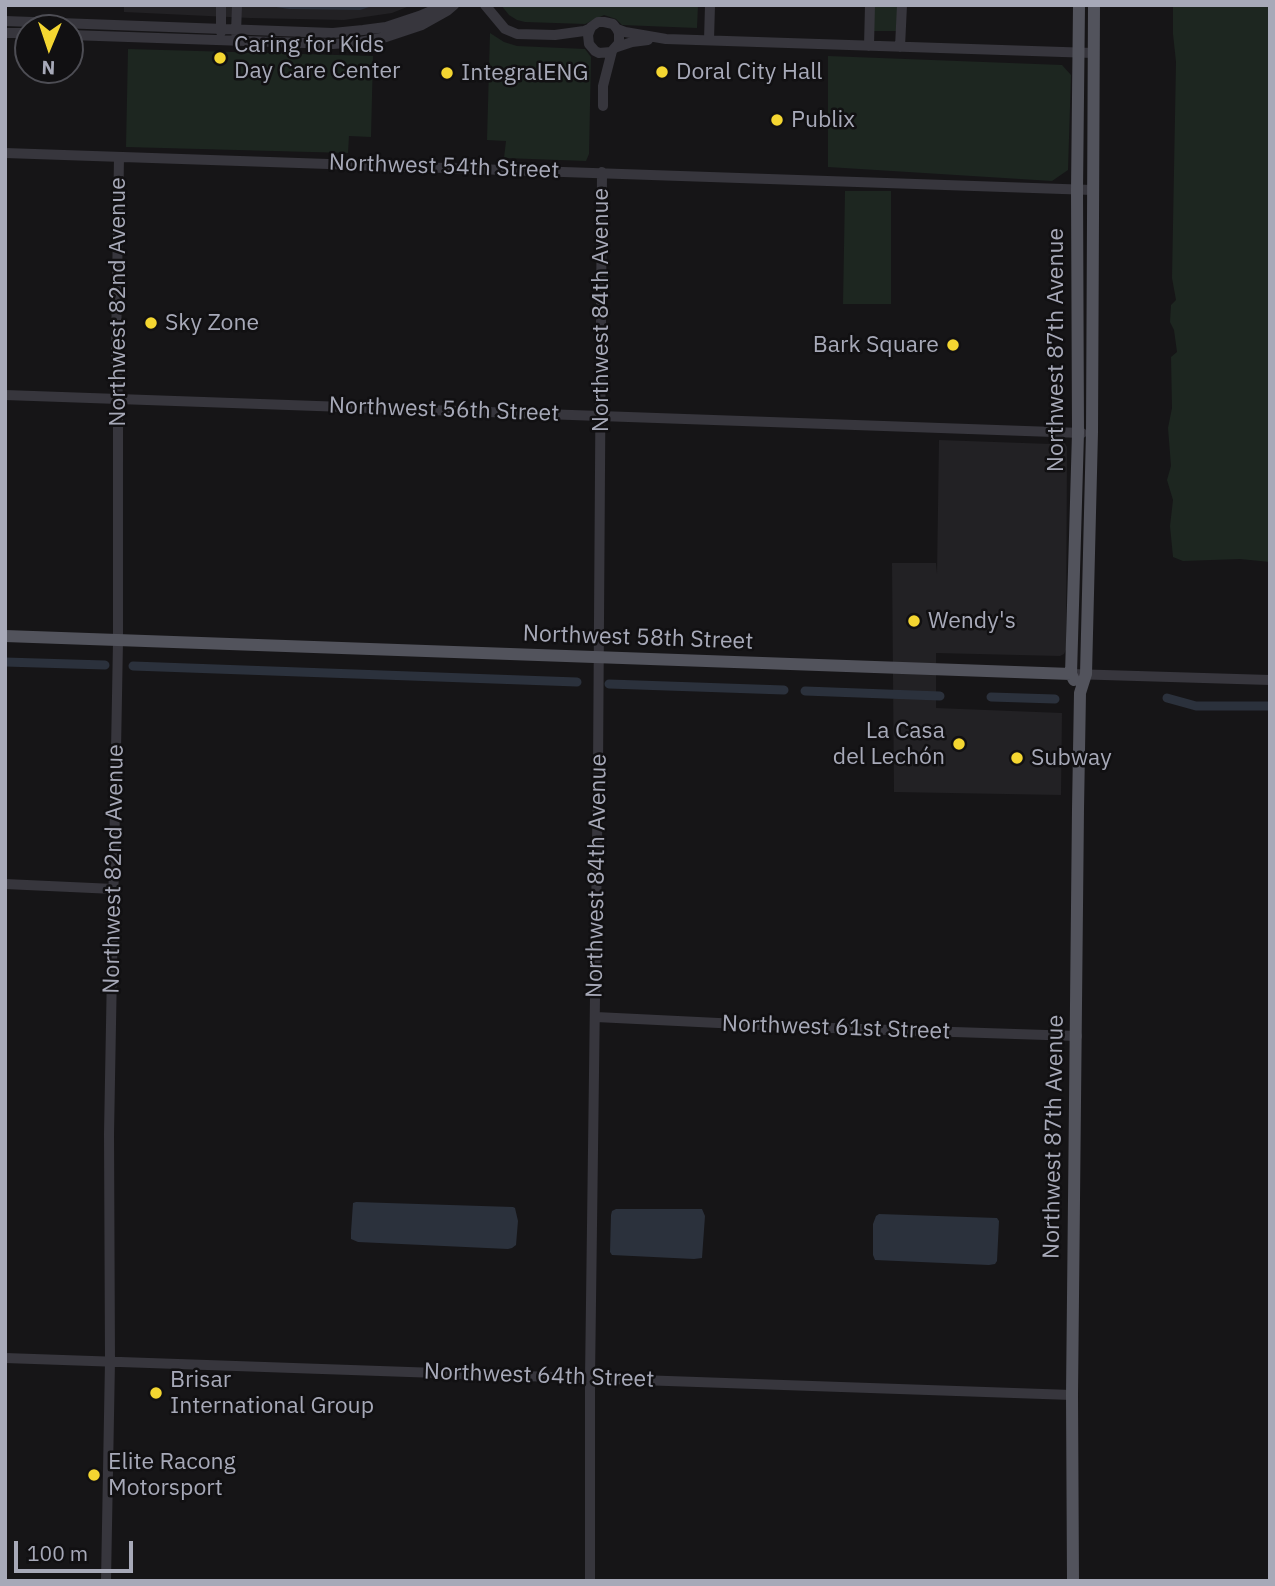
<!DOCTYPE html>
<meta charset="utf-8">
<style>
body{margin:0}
#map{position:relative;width:1275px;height:1586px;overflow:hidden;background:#161517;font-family:"IBM Plex Sans",sans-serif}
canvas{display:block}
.frame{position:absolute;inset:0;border:7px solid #a7a9b8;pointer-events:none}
.north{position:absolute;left:14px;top:14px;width:70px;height:70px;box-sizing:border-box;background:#111012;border:2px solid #4d4d54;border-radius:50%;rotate:182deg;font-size:19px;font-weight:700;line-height:28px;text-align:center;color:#a7a9b8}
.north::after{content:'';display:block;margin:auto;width:24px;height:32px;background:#f4d631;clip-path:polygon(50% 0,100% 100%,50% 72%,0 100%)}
.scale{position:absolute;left:14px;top:1541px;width:119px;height:32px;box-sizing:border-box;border:4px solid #a7a9b8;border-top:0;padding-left:9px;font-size:21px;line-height:24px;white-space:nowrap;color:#a7a9b8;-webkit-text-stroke:5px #111012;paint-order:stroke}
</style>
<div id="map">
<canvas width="1275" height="1586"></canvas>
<div class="frame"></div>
<div class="north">N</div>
<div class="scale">100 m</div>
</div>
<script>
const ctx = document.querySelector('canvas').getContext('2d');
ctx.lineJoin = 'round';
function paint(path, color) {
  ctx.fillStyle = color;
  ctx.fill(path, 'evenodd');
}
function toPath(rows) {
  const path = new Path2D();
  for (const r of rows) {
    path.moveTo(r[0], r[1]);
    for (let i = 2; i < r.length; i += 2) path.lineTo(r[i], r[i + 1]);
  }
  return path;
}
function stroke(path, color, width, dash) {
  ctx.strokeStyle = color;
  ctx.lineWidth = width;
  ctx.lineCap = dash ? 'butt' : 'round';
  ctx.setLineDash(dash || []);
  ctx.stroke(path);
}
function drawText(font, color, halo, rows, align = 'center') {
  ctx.font = font + ' "IBM Plex Sans",sans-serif';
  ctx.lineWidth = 5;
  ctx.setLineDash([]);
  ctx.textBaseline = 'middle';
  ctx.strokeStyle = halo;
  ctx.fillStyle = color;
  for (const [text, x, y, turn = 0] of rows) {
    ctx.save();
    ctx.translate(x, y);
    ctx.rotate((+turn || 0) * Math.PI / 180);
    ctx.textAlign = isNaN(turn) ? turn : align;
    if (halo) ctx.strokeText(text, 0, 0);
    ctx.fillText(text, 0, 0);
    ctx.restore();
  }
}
const built = toPath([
 [124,5,412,5,392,13,344,20,250,18,124,12],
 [939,440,1051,444,1057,440,1064,442,1067,447,1066,650,1064,654,1060,656,936,653,936,708,1062,713,1061,795,894,792,892,563,936,563,937,574]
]);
const green = toPath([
 [501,5,698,5,697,28,622,25,616,19,604,15,585,24,525,22,517,20,509,15],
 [874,5,900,5,899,31,873,31],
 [1173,5,1270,5,1270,562,1240,559,1183,561,1173,557,1170,526,1173,500,1167,480,1171,466,1168,428,1172,408,1171,357,1177,352,1174,330,1170,322,1171,305,1176,300,1172,278,1176,62,1173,34],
 [490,33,504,42,517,46,585,49,591,57,589,154,586,161,504,158,506,141,487,140],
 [128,49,373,56,371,137,349,136,348,153,126,147],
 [828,56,1062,65,1071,75,1068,170,1052,181,828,167],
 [845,191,891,191,891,304,843,304]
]);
const water = toPath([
 [276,5,375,5,360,10,289,9,276,7],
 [356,1202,513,1207,515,1208,518,1221,516,1245,512,1248,508,1249,358,1242,351,1239,351,1232,353,1203],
 [616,1209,702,1209,705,1216,702,1258,694,1259,612,1255,610,1252,611,1215,612,1211],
 [879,1214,997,1218,999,1221,997,1261,995,1264,989,1265,875,1260,873,1255,873,1224,876,1216]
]);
const canal = toPath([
 [5,662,105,665],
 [133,666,577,682],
 [609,684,784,690],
 [805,691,940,696],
 [991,697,1055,699],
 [1167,698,1196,706,1270,706]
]);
const minor = toPath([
 [485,5,505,29,517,34,555,35,584,31,591,28],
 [5,21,333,33,363,30,386,27,419,16,445,5],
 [617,29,619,33,619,43,611,52,599,53,595,51,589,44,588,35,591,27,598,22,604,22,613,24,617,29,625,32,666,39,1093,53],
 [221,32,221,5],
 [5,33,28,33],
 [236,33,237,5],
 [70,35,333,44,360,42,386,37,422,25,447,11,454,5],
 [709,40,710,5],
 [869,46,870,5],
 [617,47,632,42,648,40],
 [900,47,902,5],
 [603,106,603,86,612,51],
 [5,153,1092,190],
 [5,395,1082,433],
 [1071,674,1270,680],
 [5,884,114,889],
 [596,1017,800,1027,1077,1036],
 [5,1358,1072,1395],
 [106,1581,110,1361,109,1134,118,641,118,398,116,350,119,157],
 [590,1581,590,1378,598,768,602,172]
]);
const major = toPath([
 [5,636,1071,674],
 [1074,680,1071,674,1078,433,1077,190,1079,5],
 [1073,1581,1072,1395,1078,809,1080,693,1086,674,1092,432,1094,5]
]);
const markers = [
 [220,58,7,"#f4d631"],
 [662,72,7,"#f4d631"],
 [447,73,7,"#f4d631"],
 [777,120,7,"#f4d631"],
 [151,323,7,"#f4d631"],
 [953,345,7,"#f4d631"],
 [914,621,7,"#f4d631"],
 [959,744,7,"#f4d631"],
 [1017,758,7,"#f4d631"],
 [156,1393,7,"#f4d631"],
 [94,1475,7,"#f4d631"]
];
const poiNames = [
 ["Caring for Kids",234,45],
 ["Day Care Center",234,71],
 ["Doral City Hall",676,72],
 ["IntegralENG",461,73],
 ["Publix",791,120],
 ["Sky Zone",165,323],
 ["Bark Square",939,345,"right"],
 ["Wendy's",928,621],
 ["La Casa",945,731,"right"],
 ["del Lechón",945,757,"right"],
 ["Subway",1031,758],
 ["Brisar",170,1380],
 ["International Group",170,1406],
 ["Elite Racong",108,1462],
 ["Motorsport",108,1488]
];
const streetNames = [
 ["Northwest 54th Street",444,167,2],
 ["Northwest 82nd Avenue",118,302,-90],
 ["Northwest 84th Avenue",601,310,-90],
 ["Northwest 87th Avenue",1056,350,-90],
 ["Northwest 56th Street",444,410,2],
 ["Northwest 58th Street",638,638,2],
 ["Northwest 82nd Avenue",114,869,-89],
 ["Northwest 84th Avenue",597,876,-89],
 ["Northwest 61st Street",836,1028,2],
 ["Northwest 87th Avenue",1054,1137,-89],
 ["Northwest 64th Street",539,1376,2]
];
paint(built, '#222124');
paint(green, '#1d2620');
paint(water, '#2b313c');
stroke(canal, '#2b313c', 9);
stroke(minor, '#37363d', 10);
stroke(major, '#52535c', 12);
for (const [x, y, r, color] of markers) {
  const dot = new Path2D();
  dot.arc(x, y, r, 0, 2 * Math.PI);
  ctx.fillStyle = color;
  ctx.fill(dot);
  stroke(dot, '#111012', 2.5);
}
drawText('23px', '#a7a9b8', '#111012', poiNames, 'left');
drawText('23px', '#a7a9b8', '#111012', streetNames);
</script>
